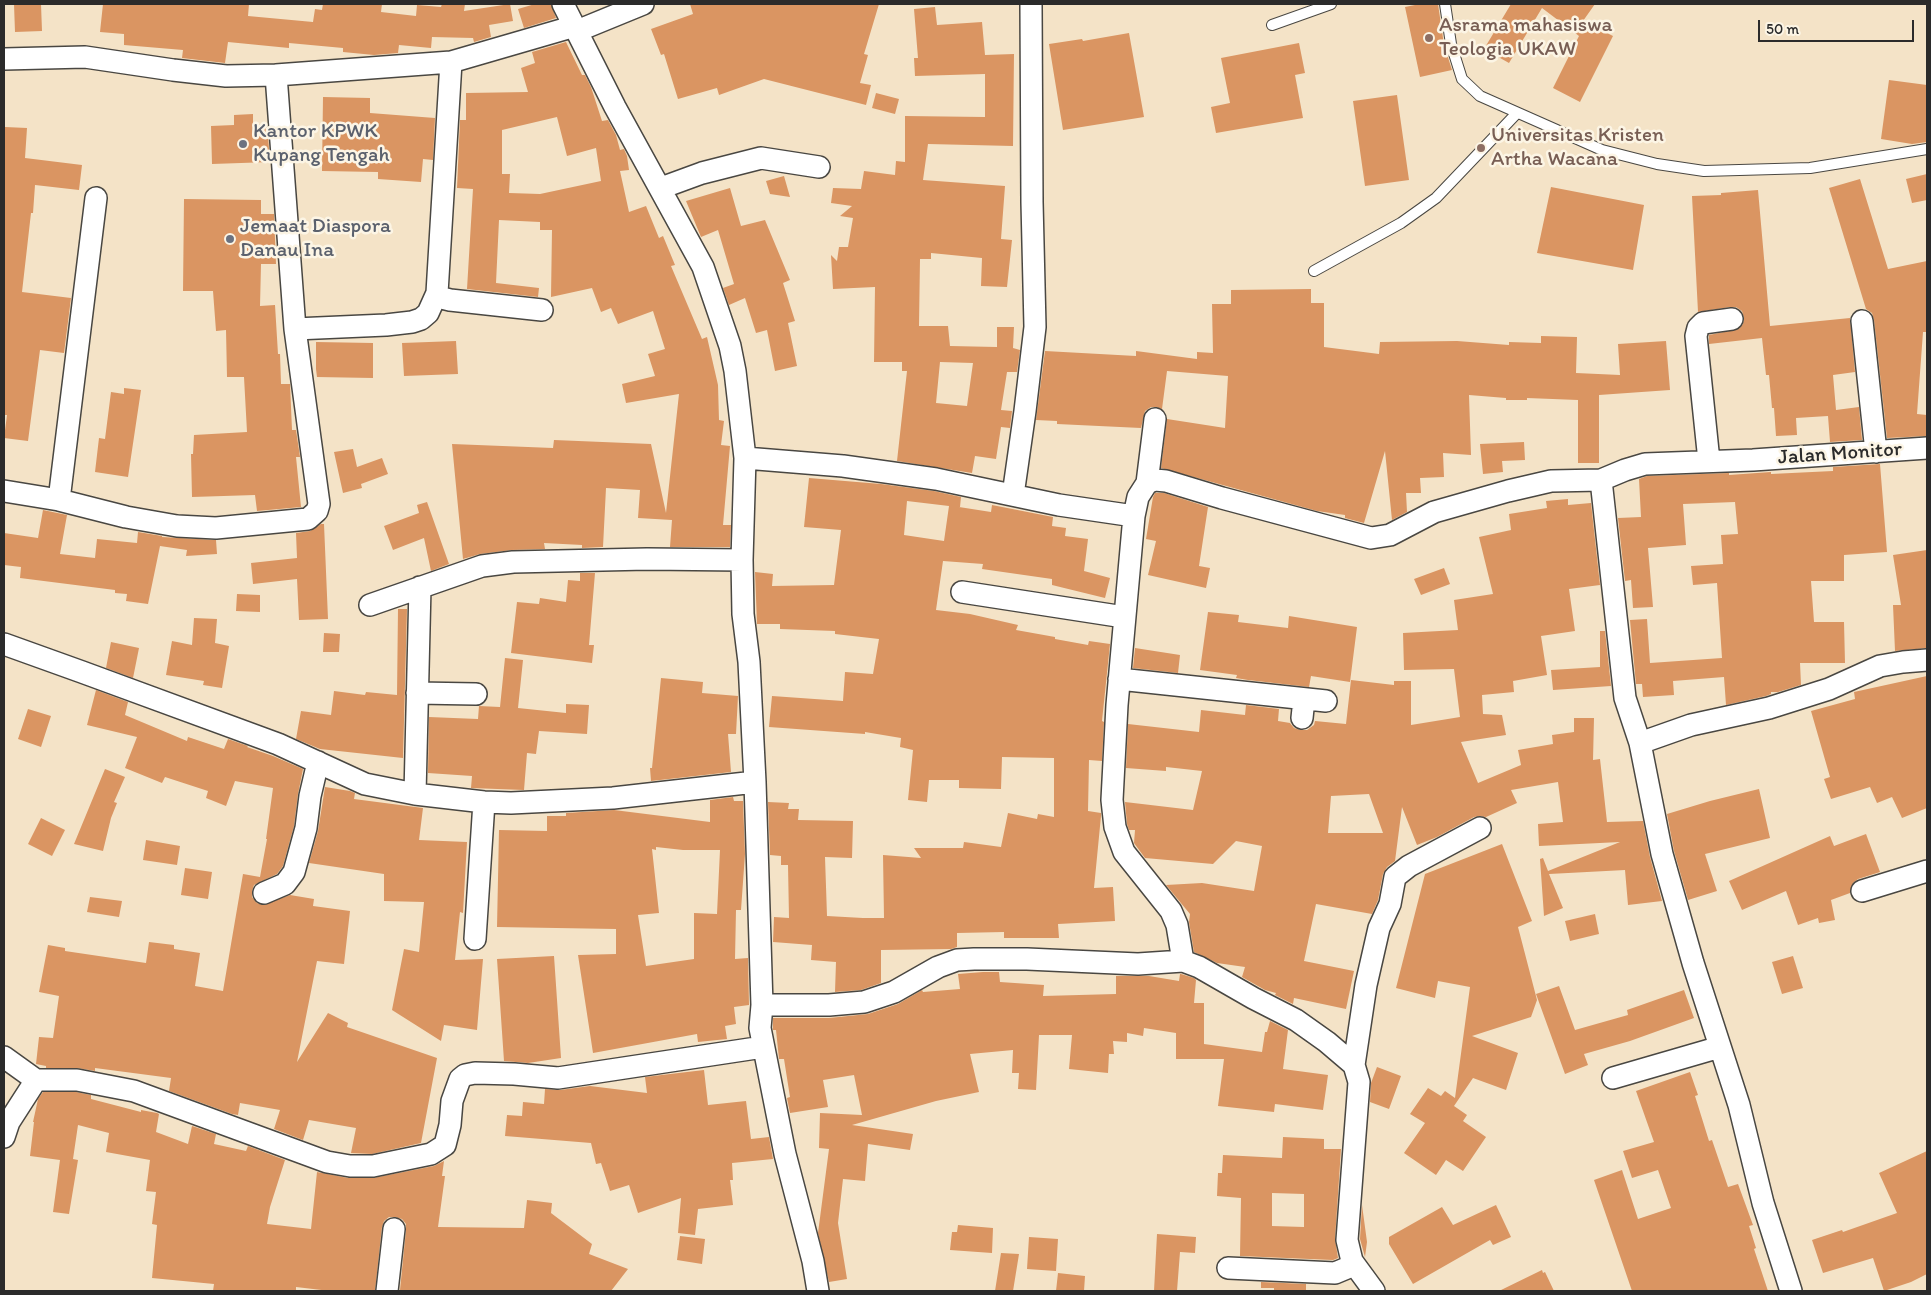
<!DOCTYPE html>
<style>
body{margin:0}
#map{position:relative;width:1931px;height:1295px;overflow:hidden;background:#f4e3c7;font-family:Itim,sans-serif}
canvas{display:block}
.frame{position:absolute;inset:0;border:5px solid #2b2b2b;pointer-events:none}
.scale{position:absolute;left:1758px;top:20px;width:156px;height:22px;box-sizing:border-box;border:2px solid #2b2b2b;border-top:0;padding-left:6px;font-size:15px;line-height:18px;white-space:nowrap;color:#2b2b2b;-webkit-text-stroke:4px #fcf5e5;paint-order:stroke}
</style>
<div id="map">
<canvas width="1931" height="1295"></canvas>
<div class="frame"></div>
<div class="scale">50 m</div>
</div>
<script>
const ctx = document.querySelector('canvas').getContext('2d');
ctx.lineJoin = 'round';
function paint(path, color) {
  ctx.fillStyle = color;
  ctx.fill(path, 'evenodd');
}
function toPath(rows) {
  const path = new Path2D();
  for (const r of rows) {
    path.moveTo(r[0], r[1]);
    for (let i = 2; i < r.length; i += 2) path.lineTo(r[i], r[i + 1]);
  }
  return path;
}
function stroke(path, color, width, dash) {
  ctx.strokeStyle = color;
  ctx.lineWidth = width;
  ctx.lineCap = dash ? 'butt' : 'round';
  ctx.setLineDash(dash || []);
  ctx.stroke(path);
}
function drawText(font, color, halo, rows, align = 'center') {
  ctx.font = font + ' Itim,sans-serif';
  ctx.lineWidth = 5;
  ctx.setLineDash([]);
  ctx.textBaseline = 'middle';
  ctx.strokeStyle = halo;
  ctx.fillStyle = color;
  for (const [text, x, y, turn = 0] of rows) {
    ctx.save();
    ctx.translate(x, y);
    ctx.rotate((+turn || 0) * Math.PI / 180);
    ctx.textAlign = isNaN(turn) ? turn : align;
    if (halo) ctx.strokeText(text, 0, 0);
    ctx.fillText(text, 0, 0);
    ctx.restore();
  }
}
const building = toPath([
 [14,4,41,4,42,31,15,32],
 [103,4,249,4,248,16,313,22,315,9,322,10,323,4,382,4,381,12,416,16,417,5,441,7,442,4,465,4,464,11,510,4,513,21,489,25,491,37,474,42,473,38,432,37,431,48,399,45,398,53,374,55,343,52,343,48,289,43,289,48,228,42,225,63,182,58,183,50,124,45,124,34,100,32],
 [535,4,551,4,556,18,524,28,518,9],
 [690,4,879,4,864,54,868,55,860,83,871,85,866,105,764,79,719,95,717,88,678,99,664,54,661,55,651,29,693,14],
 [1420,4,1438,4,1444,45,1452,70,1420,77,1405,7],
 [1511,4,1595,4,1583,21,1613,36,1580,102,1553,88,1579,36,1542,8,1509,63,1484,49],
 [935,7,937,25,982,22,985,55,1014,54,1013,146,928,144,923,180,1005,186,1001,239,1012,240,1007,287,981,286,982,258,931,253,931,259,920,259,919,326,948,326,950,346,997,347,997,327,1014,327,1013,348,1020,350,1017,372,1007,372,1001,410,1012,411,1010,428,1001,427,996,459,975,456,972,473,897,461,907,371,902,371,902,362,874,362,875,287,833,289,831,255,837,261,839,247,848,247,853,218,840,216,852,206,831,203,833,188,861,189,864,171,895,175,896,161,905,162,905,116,985,117,985,74,915,76,914,58,918,58,914,9],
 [940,362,973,363,967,406,936,403],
 [1129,33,1144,117,1063,130,1049,44,1082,39,1083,41],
 [566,42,582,75,585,75,591,87,602,121,608,120,616,135,620,150,624,149,627,156,629,170,620,171,629,212,646,206,659,238,663,236,675,265,671,266,702,339,707,337,718,385,719,420,724,421,721,445,730,446,723,525,731,525,730,547,670,547,672,520,638,518,640,490,606,488,603,547,582,548,582,545,544,543,545,549,512,550,480,554,463,559,452,444,553,448,554,440,651,444,666,513,679,394,626,403,622,384,655,376,648,354,665,349,653,311,618,324,611,308,601,312,592,288,551,297,552,230,540,230,540,222,499,220,496,283,539,288,538,297,467,289,473,189,457,188,460,120,466,120,466,93,528,92,521,68,535,63,532,52],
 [557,117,567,156,596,148,601,181,540,194,509,193,510,174,502,174,502,130],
 [1299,43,1305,73,1295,75,1303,118,1216,133,1211,107,1230,103,1221,58],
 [1889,80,1927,85,1927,142,1912,144,1881,139],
 [876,93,899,99,895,114,872,108],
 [1397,95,1409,180,1365,186,1353,101],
 [323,97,370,98,370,113,435,118,433,160,423,159,421,182,378,179,378,172,322,171],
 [253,114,253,125,267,124,270,162,212,164,211,126,234,125,234,115],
 [5,127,27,128,25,158,82,165,79,190,35,185,33,213,31,213,22,292,71,298,64,353,40,350,28,441,4,438,7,415,4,415],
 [1927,174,1927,200,1912,203,1906,179],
 [784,176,790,197,770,194,766,181],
 [1860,179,1888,269,1927,261,1927,332,1923,332,1917,414,1927,415,1927,436,1887,438,1874,320,1872,313,1866,309,1829,188],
 [1551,187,1644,205,1633,270,1537,253],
 [730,188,741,226,765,220,790,280,783,283,795,321,788,323,797,366,775,371,767,330,756,333,745,298,729,305,723,288,734,284,718,230,701,237,686,201],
 [1758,190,1770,326,1850,318,1855,372,1833,375,1836,410,1859,407,1862,440,1830,442,1828,416,1796,418,1797,435,1776,436,1774,408,1772,408,1769,375,1766,375,1762,338,1709,344,1709,335,1739,329,1743,324,1744,318,1742,311,1736,307,1730,307,1698,312,1692,196,1721,195,1721,193],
 [184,199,261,200,261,214,274,214,276,264,261,264,260,306,275,305,278,354,280,354,281,384,290,384,292,430,296,430,300,457,296,457,301,507,257,511,255,495,192,497,191,454,193,454,194,435,247,432,244,377,227,377,226,330,216,331,213,291,183,291],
 [1311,289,1311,303,1324,303,1324,347,1379,354,1380,342,1457,341,1509,345,1509,342,1541,343,1541,336,1577,337,1576,373,1620,375,1618,344,1666,341,1670,390,1599,395,1599,463,1578,463,1578,400,1527,398,1527,400,1506,400,1506,398,1469,395,1471,455,1443,453,1444,477,1420,478,1421,493,1406,493,1407,512,1392,520,1385,451,1364,523,1345,518,1345,515,1317,511,1161,468,1167,419,1225,428,1228,376,1167,371,1162,409,1156,407,1151,407,1145,411,1141,428,1057,424,1057,421,1036,420,1045,351,1136,356,1136,351,1197,359,1197,352,1213,353,1212,304,1231,304,1231,290],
 [456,341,458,374,404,376,402,343],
 [316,342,373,343,373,378,317,377,316,369],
 [124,388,141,390,128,477,95,472,99,438,105,439,111,392,124,394],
 [1524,442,1525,460,1502,461,1503,472,1483,474,1480,444],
 [353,449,357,467,382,458,388,474,361,484,362,488,343,493,334,452],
 [1880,464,1887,552,1844,555,1844,581,1811,581,1814,622,1844,622,1845,663,1800,663,1801,685,1778,692,1771,692,1771,694,1766,696,1726,705,1724,677,1673,681,1674,695,1643,697,1642,684,1636,684,1630,620,1647,619,1650,663,1722,658,1717,583,1693,585,1691,566,1723,564,1721,535,1738,534,1735,502,1683,504,1686,545,1648,548,1653,607,1633,608,1631,580,1625,581,1618,518,1641,517,1639,479,1647,476,1729,473,1729,475,1771,472,1771,474,1833,471,1833,467],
 [809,478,881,484,934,491,961,497,960,507,959,507,991,512,992,505,1053,517,1052,526,1066,528,1065,536,1088,539,1084,571,1110,578,1105,598,1052,585,1052,579,982,569,983,564,943,561,936,610,970,614,1018,625,1016,630,1055,637,1055,639,1088,645,1089,641,1110,644,1102,721,1104,722,1102,761,1089,760,1088,811,1101,813,1101,816,1094,888,1113,887,1115,921,1058,924,1059,938,1004,938,1004,932,957,933,957,947,951,949,881,950,881,983,861,990,835,992,836,962,811,960,812,945,773,942,774,917,789,918,788,865,781,865,781,856,770,855,768,802,789,803,788,809,799,809,798,820,853,821,852,858,825,857,827,916,863,918,884,918,883,855,921,858,914,848,963,848,964,842,1001,847,1008,813,1037,819,1038,814,1054,817,1054,758,1002,757,1001,789,959,788,959,780,929,780,927,802,908,800,913,750,900,747,901,738,865,732,865,734,769,727,772,696,843,701,845,672,873,674,879,639,835,634,835,631,780,629,780,624,757,624,755,572,773,574,772,586,834,585,841,530,804,527],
 [907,501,949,506,944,541,904,535],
 [1155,493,1164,493,1208,507,1199,566,1210,568,1206,588,1148,575,1156,541,1146,539,1153,497],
 [1568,499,1568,505,1591,503,1600,585,1569,589,1575,631,1541,636,1547,675,1513,681,1514,692,1482,695,1483,714,1502,715,1506,735,1461,742,1478,783,1521,765,1518,750,1553,744,1552,735,1574,732,1574,718,1594,718,1593,760,1600,759,1607,822,1643,821,1650,857,1662,901,1628,905,1625,870,1549,874,1563,908,1544,916,1540,859,1543,858,1548,871,1620,842,1539,846,1538,824,1563,822,1558,782,1511,790,1517,803,1486,817,1480,816,1474,817,1437,837,1417,845,1402,807,1395,861,1387,867,1383,874,1378,900,1372,914,1316,904,1304,961,1354,971,1346,1009,1294,998,1293,1004,1275,995,1276,993,1265,990,1242,977,1245,967,1217,963,1194,952,1189,922,1190,914,1166,885,1202,883,1254,891,1262,846,1236,841,1213,864,1145,858,1134,843,1135,830,1129,830,1127,824,1125,802,1193,810,1202,771,1166,767,1166,771,1126,768,1128,724,1199,732,1201,710,1245,715,1246,705,1279,709,1278,721,1290,723,1294,728,1300,730,1307,730,1314,725,1315,721,1346,724,1351,680,1394,685,1394,681,1411,681,1411,725,1460,717,1454,669,1404,670,1403,633,1458,630,1454,600,1493,594,1479,537,1511,530,1509,514,1547,508,1546,501],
 [1369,794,1383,833,1328,833,1331,796],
 [427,502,449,564,431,571,424,538,393,550,384,526,419,513,417,505],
 [43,510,67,515,60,554,95,558,97,539,137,543,138,532,162,536,162,537,216,540,217,554,186,556,187,550,160,546,148,604,126,601,127,594,115,593,115,590,20,578,21,567,4,565,4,533,38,538],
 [321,524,324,524,328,619,299,620,297,579,253,584,251,563,297,558,296,533,310,531],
 [1927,550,1927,648,1895,651,1893,605,1901,605,1893,555],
 [1444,568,1450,584,1421,595,1414,579],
 [580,573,595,573,589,645,594,645,592,663,511,653,517,602,539,604,540,598,566,602,568,580,580,581],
 [237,594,260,595,260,612,236,611],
 [398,609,407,609,403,758,320,749,296,739,301,711,331,715,334,691,365,695,366,692,397,695],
 [1208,612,1239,615,1238,622,1288,628,1289,616,1357,627,1350,682,1311,676,1309,687,1248,680,1236,678,1237,675,1200,670],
 [194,618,217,619,215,643,229,646,222,688,203,685,204,681,166,675,172,641,192,645],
 [1600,631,1605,631,1611,686,1553,690,1551,670,1600,667],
 [324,633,340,634,339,652,323,652],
 [111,642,139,648,133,678,106,668],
 [1135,648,1180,655,1178,673,1133,668],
 [505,658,523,660,518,708,566,713,566,704,589,705,587,734,539,731,536,754,527,753,524,790,471,788,472,776,428,773,429,717,478,719,479,706,500,707],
 [1927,676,1927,808,1902,818,1892,797,1877,803,1870,787,1831,799,1824,779,1830,777,1811,711,1855,699,1854,692],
 [661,678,703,682,702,693,738,696,736,734,728,734,731,772,651,781,650,768,652,768],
 [96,690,128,702,125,715,187,741,188,737,224,749,228,739,248,746,247,747,273,756,303,769,298,794,294,826,283,866,277,874,254,885,252,891,252,897,257,903,263,905,290,895,314,899,313,906,350,911,344,964,317,961,297,1062,328,1013,348,1023,347,1027,437,1058,421,1143,372,1154,351,1153,356,1128,309,1120,303,1140,274,1129,280,1110,240,1103,238,1115,232,1114,169,1091,171,1078,95,1068,95,1071,77,1068,46,1068,46,1066,36,1064,39,1037,53,1038,59,996,39,992,48,945,65,948,65,951,146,963,149,942,174,945,174,949,200,953,195,986,223,991,243,874,260,877,267,839,266,839,273,788,235,781,226,806,206,798,208,791,165,777,162,783,125,768,137,737,87,725],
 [28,709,51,716,41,747,18,739],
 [105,769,125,777,114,802,117,803,111,818,103,851,74,844],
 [325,787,350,791,355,793,354,799,423,808,419,840,467,842,463,913,460,912,455,960,483,959,477,1030,444,1025,441,1041,392,1010,404,949,419,952,424,902,384,901,384,874,309,863,318,831],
 [1759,789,1770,838,1705,854,1717,891,1688,900,1674,851,1667,814,1710,801],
 [733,797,734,801,743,801,745,854,741,910,736,910,735,959,748,958,749,1005,734,1007,736,1024,725,1026,727,1039,698,1042,697,1034,593,1053,578,955,616,954,616,929,497,927,499,830,547,831,547,816,566,816,566,813,614,810,710,822,710,800],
 [656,847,683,850,720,850,717,914,694,913,694,959,646,966,638,915,659,913,652,849,656,850],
 [41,818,65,830,52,856,28,844],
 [1866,834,1880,872,1858,879,1853,883,1850,893,1831,900,1835,920,1819,923,1818,918,1798,925,1786,891,1742,910,1729,881,1830,836,1834,846],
 [146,840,180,846,177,865,143,860],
 [1502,844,1532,921,1518,927,1537,1000,1531,1017,1472,1036,1518,1053,1506,1090,1473,1078,1454,1106,1467,1115,1463,1121,1486,1137,1463,1171,1446,1160,1436,1175,1404,1153,1425,1123,1410,1114,1428,1088,1441,1096,1445,1091,1455,1098,1470,987,1438,981,1435,998,1396,988,1425,874],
 [185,868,212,872,208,899,181,895],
 [90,897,122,901,119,917,87,912],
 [1595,914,1599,934,1570,941,1565,921],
 [554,956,561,1058,528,1063,504,1061,497,959],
 [1793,956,1803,988,1782,994,1772,962],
 [983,972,999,972,1000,982,1044,985,1043,996,1116,994,1116,976,1149,976,1179,981,1180,974,1181,974,1194,978,1196,980,1194,1003,1204,1003,1204,1044,1262,1052,1265,1032,1267,1032,1270,1021,1288,1030,1283,1069,1328,1075,1323,1110,1275,1104,1274,1112,1218,1106,1224,1059,1176,1059,1176,1033,1144,1028,1143,1036,1127,1033,1127,1042,1113,1041,1114,1054,1109,1054,1108,1073,1069,1069,1072,1035,1039,1035,1036,1090,1018,1089,1019,1073,1012,1073,1013,1050,970,1054,979,1092,936,1101,852,1125,913,1134,910,1150,868,1144,865,1181,843,1179,838,1223,847,1279,829,1282,818,1233,829,1149,819,1148,820,1113,862,1115,854,1075,823,1080,828,1107,790,1113,787,1098,790,1097,784,1059,779,1059,776,1030,773,1030,773,1018,829,1018,868,1014,898,1004,922,990,923,992,960,989,958,974],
 [1559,986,1575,1030,1628,1015,1627,1010,1684,990,1694,1018,1630,1041,1584,1054,1588,1065,1565,1074,1536,994],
 [1377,1067,1401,1076,1389,1109,1370,1102,1371,1083],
 [704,1070,708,1105,746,1101,751,1139,769,1137,773,1159,732,1163,733,1180,730,1180,733,1205,698,1209,695,1235,678,1233,681,1198,638,1213,629,1185,610,1191,601,1163,596,1164,591,1143,505,1136,507,1115,522,1116,523,1102,544,1104,545,1089,560,1090,590,1086,647,1093,645,1077],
 [1690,1072,1698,1095,1695,1096,1709,1141,1712,1140,1728,1187,1738,1184,1753,1225,1749,1226,1756,1248,1754,1249,1768,1291,1632,1291,1594,1180,1622,1170,1638,1219,1671,1208,1658,1170,1632,1178,1623,1151,1654,1142,1636,1091],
 [43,1092,76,1092,91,1095,91,1099,141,1112,141,1110,157,1113,159,1114,156,1132,188,1144,192,1126,216,1134,214,1144,246,1151,248,1146,285,1160,270,1207,267,1224,311,1229,317,1172,348,1178,373,1178,434,1166,444,1161,442,1176,445,1176,438,1227,524,1228,527,1200,552,1203,551,1213,592,1244,589,1254,628,1269,611,1291,400,1290,406,1230,406,1224,402,1219,395,1217,389,1217,384,1221,382,1227,375,1291,330,1291,296,1287,296,1291,213,1291,214,1284,152,1278,157,1225,152,1224,156,1192,146,1191,150,1160,106,1152,109,1133,78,1125,73,1159,78,1160,69,1214,53,1212,60,1160,30,1156,34,1122,33,1122,38,1099],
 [1283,1137,1324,1139,1324,1149,1341,1149,1335,1239,1338,1258,1333,1260,1240,1256,1241,1198,1217,1196,1218,1173,1222,1173,1223,1155,1282,1158],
 [1272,1193,1304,1194,1304,1227,1272,1226],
 [1927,1151,1927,1274,1911,1282,1884,1291,1873,1258,1823,1273,1812,1240,1842,1230,1843,1232,1897,1213,1879,1173],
 [1362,1205,1367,1242,1365,1257,1360,1239],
 [1496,1205,1511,1237,1493,1245,1490,1240,1413,1284,1389,1244,1389,1237,1442,1207,1453,1225],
 [958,1225,993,1228,992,1253,950,1250,952,1232,957,1232],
 [1157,1234,1196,1237,1195,1253,1180,1252,1177,1291,1154,1291],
 [680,1236,705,1239,702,1264,677,1260],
 [1029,1237,1058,1239,1056,1271,1027,1269],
 [1001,1253,1019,1254,1013,1291,995,1291],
 [1542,1270,1543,1273,1545,1272,1554,1291,1499,1291],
 [1058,1273,1085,1276,1084,1291,1056,1291],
 [1261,1282,1306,1284,1306,1291,1274,1291,1274,1288,1261,1288]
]);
const service = toPath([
 [1445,4,1451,44,1462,79,1480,96,1602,150,1657,164,1704,171,1810,168,1927,149],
 [1272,25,1331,4],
 [1314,271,1401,223,1436,198,1517,113]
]);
const minor = toPath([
 [563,4,615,107,703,267,730,346,735,371,745,458,742,560,743,614,749,662,755,782,762,1005,760,1028,785,1154,813,1261,818,1291],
 [577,31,643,4],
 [4,59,85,57,173,70,226,76,276,75,451,62],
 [661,188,702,173,761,158,819,167],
 [542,310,450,300,442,298,437,293,451,62,575,26],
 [1862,321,1876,452],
 [295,329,386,325,412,322,421,319,428,313,437,293],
 [745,458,843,466,936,479,1059,505,1134,516,1117,705,1112,800,1115,827,1124,852,1171,911,1177,925,1183,961],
 [1709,461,1696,336,1698,328,1703,323,1732,319],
 [1601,480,1625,698,1640,743,1662,854,1693,963,1739,1105,1763,1203,1791,1291],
 [1147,483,1155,419],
 [4,491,59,500,126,517,177,526,216,528,308,519,317,511,319,504,295,329,276,75],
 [1013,495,1025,411,1035,327,1032,202,1031,4],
 [59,500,96,198],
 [1134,516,1138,497,1147,483,1155,480,1166,481,1222,498,1371,538,1390,535,1434,512,1508,491,1551,481,1601,480,1625,470,1645,464,1753,460,1927,448],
 [962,592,1124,617],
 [370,605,482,566,513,562,647,559,742,560],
 [4,644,82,672,278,744,365,784,415,794,484,802,511,803,613,798,755,782],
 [1119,679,1326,701],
 [417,693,476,694],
 [1302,718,1304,699],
 [1640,743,1691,725,1769,708,1829,689,1880,666,1903,662,1927,660],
 [415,794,420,587],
 [1862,891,1927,871],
 [264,893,285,884,294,872,306,828,310,796,318,762],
 [475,939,484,802],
 [762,1005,829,1005,864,1002,894,992,938,967,957,960,974,959,1027,959,1138,964,1183,961,1199,967,1253,998,1296,1020,1327,1042,1354,1065,1359,1082,1347,1240,1352,1261,1374,1291],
 [4,1057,36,1080,9,1122,4,1137],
 [1354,1065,1366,985,1379,928,1390,904,1395,877,1409,866,1480,828],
 [1613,1078,1720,1047],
 [36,1080,77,1080,134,1091,327,1162,350,1166,373,1166,431,1154,445,1145,450,1125,452,1101,460,1079,465,1075,475,1073,514,1074,558,1078,763,1047],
 [1228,1268,1335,1273,1347,1268,1352,1261],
 [387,1291,394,1229]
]);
const markers = [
 [1429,38,5,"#8d6e63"],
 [243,144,5,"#6b7280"],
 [1481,148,5,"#8d6e63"],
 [230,239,5,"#6b7280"]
];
const educationNames = [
 ["Asrama mahasiswa",1439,26],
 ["Teologia UKAW",1439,50],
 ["Universitas Kristen",1491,136],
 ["Artha Wacana",1491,160]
];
const worshipNames = [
 ["Kantor KPWK",253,132],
 ["Kupang Tengah",253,156],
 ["Jemaat Diaspora",240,227],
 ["Danau Ina",240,251]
];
const streetNames = [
 ["Jalan Monitor",1840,454,-4]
];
paint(building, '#da9562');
stroke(service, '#494742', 12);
stroke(minor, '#494742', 24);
stroke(service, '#fff', 10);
stroke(minor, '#fff', 21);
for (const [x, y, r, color] of markers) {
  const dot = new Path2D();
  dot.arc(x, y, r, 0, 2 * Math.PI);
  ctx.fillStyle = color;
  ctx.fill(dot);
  stroke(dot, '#fcf5e5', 2);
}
drawText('21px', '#785e54', '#fcf5e5', educationNames, 'left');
drawText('21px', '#5b616d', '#fcf5e5', worshipNames, 'left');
drawText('21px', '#2b2b2b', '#fcf5e5', streetNames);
</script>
